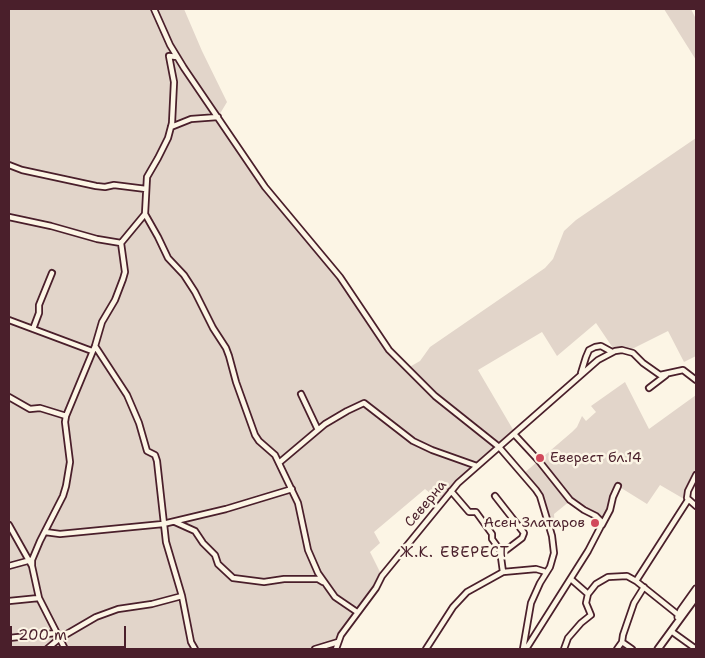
<!DOCTYPE html>
<meta charset="utf-8">
<style>
body{margin:0}
#map{position:relative;width:705px;height:658px;overflow:hidden;background:#fcf5e5;font-family:"Shantell Sans",sans-serif}
canvas{display:block}
.frame{position:absolute;inset:0;border:10px solid #4a1f2b;pointer-events:none}
.scale{position:absolute;left:10px;top:626px;width:116px;height:22px;box-sizing:border-box;border:2px solid #4a1f2b;border-top:0;padding-left:6px;font-size:15px;line-height:18px;white-space:nowrap;color:#4a1f2b;-webkit-text-stroke:4px #fcf5e5;paint-order:stroke}
</style>
<div id="map">
<canvas width="705" height="658"></canvas>
<div class="frame"></div>
<div class="scale">200 m</div>
</div>
<script>
const ctx = document.querySelector('canvas').getContext('2d');
ctx.lineJoin = 'round';
function paint(path, color) {
  ctx.fillStyle = color;
  ctx.fill(path, 'evenodd');
}
function toPath(rows) {
  const path = new Path2D();
  for (const r of rows) {
    path.moveTo(r[0], r[1]);
    for (let i = 2; i < r.length; i += 2) path.lineTo(r[i], r[i + 1]);
  }
  return path;
}
function stroke(path, color, width, dash) {
  ctx.strokeStyle = color;
  ctx.lineWidth = width;
  ctx.lineCap = dash ? 'butt' : 'round';
  ctx.setLineDash(dash || []);
  ctx.stroke(path);
}
function drawText(font, color, halo, rows, align = 'center') {
  ctx.font = font + ' "Shantell Sans",sans-serif';
  ctx.lineWidth = 5;
  ctx.setLineDash([]);
  ctx.textBaseline = 'middle';
  ctx.strokeStyle = halo;
  ctx.fillStyle = color;
  for (const [text, x, y, turn = 0] of rows) {
    ctx.save();
    ctx.translate(x, y);
    ctx.rotate((+turn || 0) * Math.PI / 180);
    ctx.textAlign = isNaN(turn) ? turn : align;
    if (halo) ctx.strokeText(text, 0, 0);
    ctx.fillText(text, 0, 0);
    ctx.restore();
  }
}
const green = toPath([
 [9,9,184,9,202,51,227,102,218,117,265,187,340,277,360,309,406,369,420,361,430,347,545,268,553,259,564,231,576,220,696,138,696,356,684,362,668,331,628,351,615,351,596,323,557,356,542,332,478,370,515,433,458,483,442,503,425,489,374,532,380,543,370,552,382,576,341,635,336,649,9,649],
 [664,9,691,9,696,19,696,60],
 [625,382,649,429,696,395,696,475,691,483,684,499,660,485,647,504,618,486,611,503,601,521,570,501,554,514,555,534,552,536,540,496,523,474,572,432,577,427,582,416,586,421,596,412,591,406]
]);
const minor = toPath([
 [154,9,170,45,184,68,265,187,340,277,389,350,435,396,499,447,536,490,540,496,552,536,554,553,550,567,540,583,531,603,523,649],
 [171,127,191,119,218,117],
 [9,165,22,170,96,186,105,187,114,185,146,189],
 [145,214,158,237,168,258,184,275,195,292,213,328,226,348,229,356,236,382,255,435,259,441,275,455,298,503,308,550,318,573,335,597,357,612],
 [9,217,51,226,97,239,121,243],
 [9,320,92,351],
 [33,329,39,313,39,305,52,273],
 [95,346,127,395,139,423,147,451,155,455,157,461,166,542,182,596,191,642,195,649],
 [581,373,586,357,589,350,595,347,601,346,612,352],
 [649,388,666,375],
 [301,394,318,430],
 [9,397,30,409,40,408,66,416],
 [514,434,539,461,570,500,584,510,596,516,601,521,601,526,588,551,526,649],
 [280,462,325,424,347,411,364,403,413,441,432,450,477,466],
 [696,475,688,491,687,498,696,506],
 [451,491,469,512,476,512,492,534,492,539,500,550,503,572],
 [495,496,524,533,522,538,501,554],
 [175,522,195,531,203,543,215,555,218,564,233,578,264,582,284,579,318,579,323,582],
 [9,525,32,566,39,598,65,649],
 [602,525,610,510,613,497,618,486],
 [45,532,60,534,163,524,226,509,292,489],
 [9,566,31,560],
 [32,566,32,560,40,541,63,496,66,486,70,462,65,422,66,416,95,346,102,322,115,300,123,279,125,272,121,243,145,214,147,177,158,158,168,138,172,123,174,82,169,56,177,57],
 [572,580,588,594],
 [636,581,688,500],
 [9,601,39,598],
 [671,631,696,649],
 [9,638,56,633],
 [622,642,632,649],
 [47,649,60,638,96,617,118,609,152,604,182,596],
 [315,649,338,642],
 [336,649,341,635,376,588,382,576,458,483,598,360,615,351,622,350,633,353,643,363,660,375,683,370,696,380],
 [426,649,453,607,467,592,503,572,536,569,546,572],
 [564,649,568,638,581,623,591,615,586,603,588,594,596,584,608,577,627,576,636,581,681,617],
 [617,649,622,642,623,635,634,603,644,587]
]);
const tertiary = toPath([
 [678,617,681,610,696,589],
 [658,649,696,597]
]);
const markers = [
 [540,458,5,"#d1495b"],
 [595,523,5,"#d1495b"]
];
const poiNames = [
 ["Еверест бл.14",550,458],
 ["Асен Златаров",585,523,"right"]
];
const streetNames = [
 ["Северна",426,504,-50]
];
const neighbourhoodNames = [
 ["Ж.К. ЕВЕРЕСТ",455,553]
];
paint(green, '#e2d5ca');
stroke(minor, '#4a1f2b', 8);
stroke(tertiary, '#4a1f2b', 9);
stroke(minor, '#fcf5e5', 4.5);
stroke(tertiary, '#fcf5e5', 5.5);
for (const [x, y, r, color] of markers) {
  const dot = new Path2D();
  dot.arc(x, y, r, 0, 2 * Math.PI);
  ctx.fillStyle = color;
  ctx.fill(dot);
  stroke(dot, '#fcf5e5', 2);
}
drawText('14px', '#4a1f2b', '#fcf5e5', poiNames, 'left');
drawText('14px', '#4a1f2b', '#fcf5e5', streetNames);
ctx.letterSpacing = '1px';
drawText('15px', '#4a1f2b', '#fcf5e5', neighbourhoodNames);
ctx.letterSpacing = '0px';
</script>
